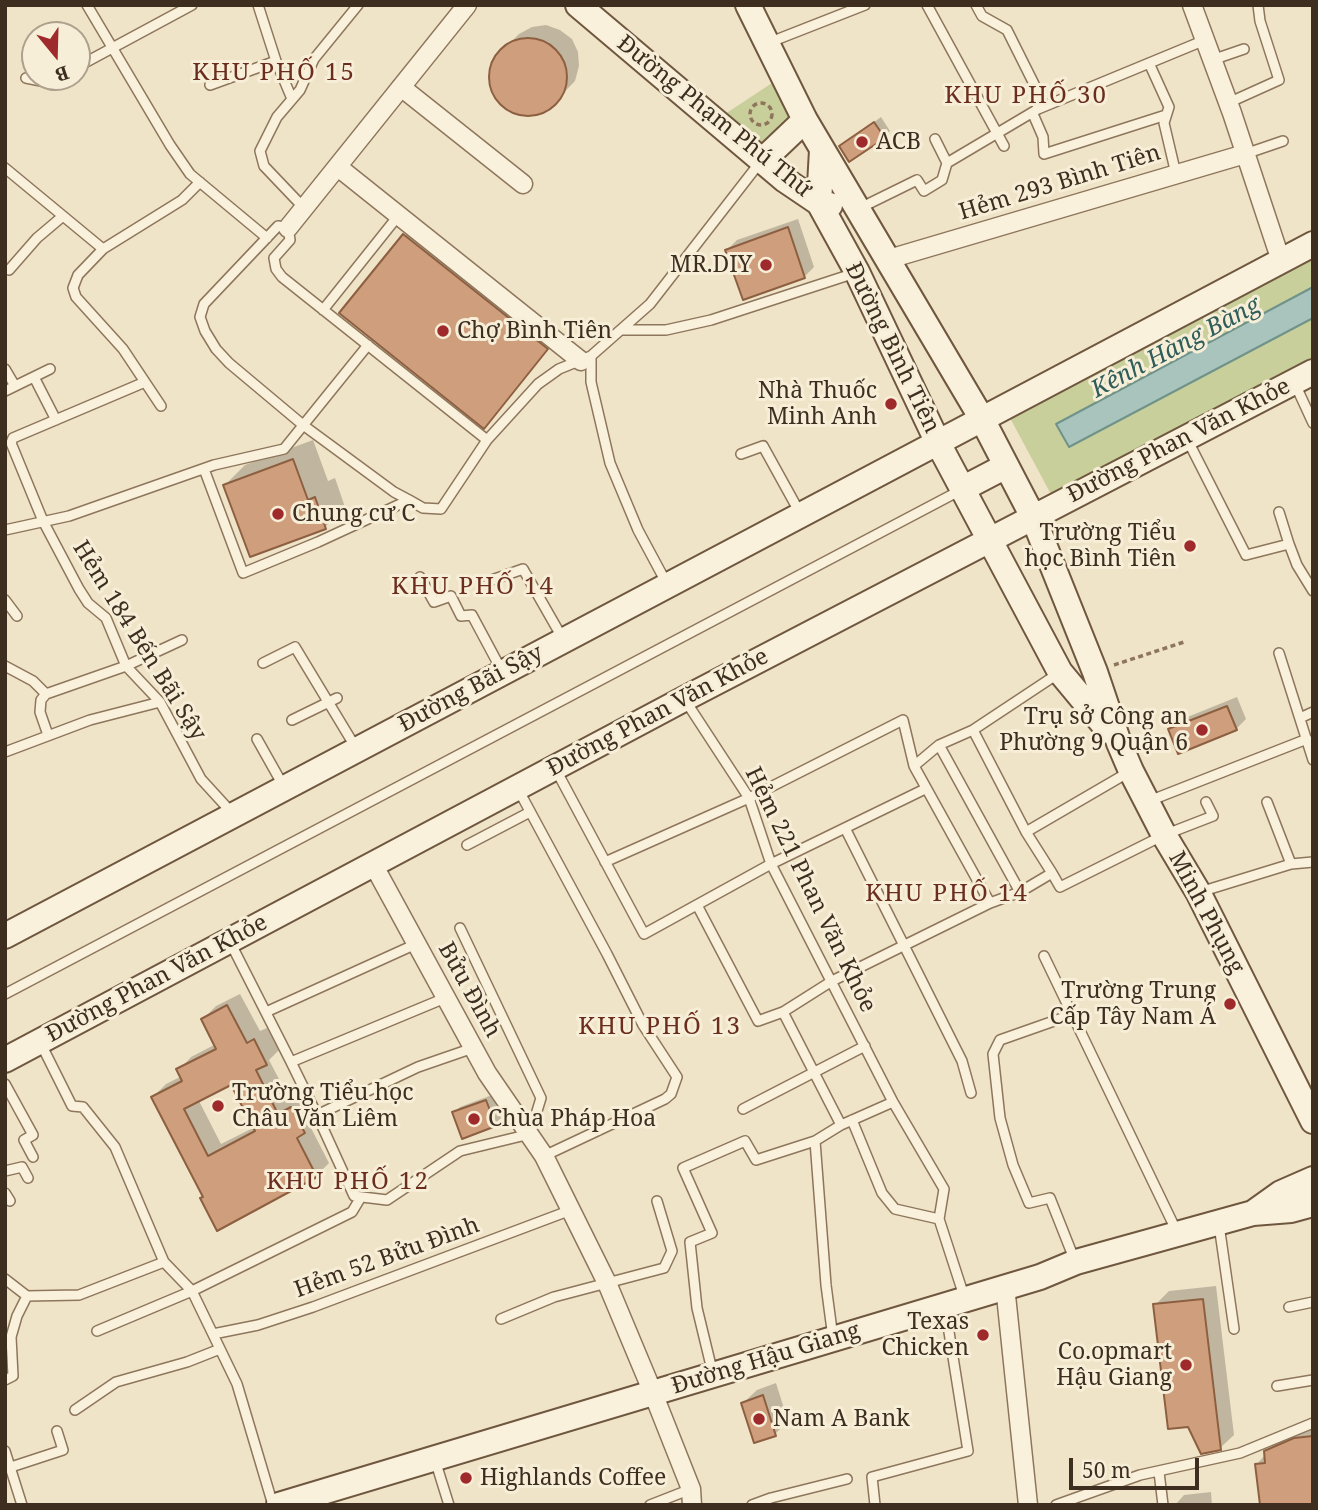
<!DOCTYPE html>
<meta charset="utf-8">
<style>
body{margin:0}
#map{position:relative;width:1318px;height:1510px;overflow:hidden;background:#f0e4c8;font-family:"Noto Serif",serif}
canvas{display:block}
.frame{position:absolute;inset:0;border:7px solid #3d2e20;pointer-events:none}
.north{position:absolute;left:21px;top:21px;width:70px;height:70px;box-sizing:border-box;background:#f7eed8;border:2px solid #ada18e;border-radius:50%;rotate:161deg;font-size:19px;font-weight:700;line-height:28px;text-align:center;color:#3d2e20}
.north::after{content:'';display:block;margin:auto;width:24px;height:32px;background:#9e2a2b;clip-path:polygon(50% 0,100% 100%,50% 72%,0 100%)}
.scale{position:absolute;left:1069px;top:1458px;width:130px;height:32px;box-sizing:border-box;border:4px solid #3d2e20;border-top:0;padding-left:9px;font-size:21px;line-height:24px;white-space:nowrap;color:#3d2e20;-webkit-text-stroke:5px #f7eed8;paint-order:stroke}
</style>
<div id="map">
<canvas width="1318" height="1510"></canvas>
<div class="frame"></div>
<div class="north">B</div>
<div class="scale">50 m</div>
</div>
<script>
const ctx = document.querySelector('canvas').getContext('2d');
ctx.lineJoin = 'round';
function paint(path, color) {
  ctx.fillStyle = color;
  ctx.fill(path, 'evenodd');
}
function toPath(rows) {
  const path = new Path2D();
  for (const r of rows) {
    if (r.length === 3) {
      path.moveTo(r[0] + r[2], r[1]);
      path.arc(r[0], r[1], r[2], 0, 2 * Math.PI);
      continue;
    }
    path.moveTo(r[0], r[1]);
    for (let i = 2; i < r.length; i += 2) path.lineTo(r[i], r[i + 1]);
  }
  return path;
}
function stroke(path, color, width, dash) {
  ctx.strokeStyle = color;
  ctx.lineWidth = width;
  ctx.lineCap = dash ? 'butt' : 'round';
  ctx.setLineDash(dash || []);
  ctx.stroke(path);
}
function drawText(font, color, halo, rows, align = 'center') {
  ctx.font = font + ' "Noto Serif",serif';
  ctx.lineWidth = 6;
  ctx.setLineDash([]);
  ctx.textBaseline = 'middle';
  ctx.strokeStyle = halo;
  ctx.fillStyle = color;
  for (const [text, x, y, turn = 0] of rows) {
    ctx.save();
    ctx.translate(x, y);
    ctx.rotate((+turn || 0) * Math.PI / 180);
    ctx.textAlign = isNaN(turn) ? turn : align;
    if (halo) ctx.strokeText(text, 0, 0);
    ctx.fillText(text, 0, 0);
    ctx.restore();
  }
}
const green = toPath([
 [772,83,792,117,768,145,759,144,725,114],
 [1313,257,1313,360,1053,498,1010,418]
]);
const water = toPath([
 [1313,287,1313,318,1069,447,1056,424,1313,287]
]);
const shadow = toPath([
 [546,25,560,30,572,39,578,52,579,66,575,81,551,106,538,113,524,114,510,110,498,101,492,88,490,74,494,59,519,34,532,27],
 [881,117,890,131,884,137,841,146],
 [798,219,814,267,804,277,727,250,737,240],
 [418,221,560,335,484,426,341,313],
 [313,440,328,481,335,478,345,507,325,527,225,485,245,465],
 [1237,697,1246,719,1236,729,1170,730,1180,720],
 [240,994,260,1031,267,1028,279,1050,269,1060,291,1102,304,1095,317,1119,310,1126,329,1163,316,1176,205,1196,153,1097,166,1084,182,1076,179,1070,191,1057,216,1044,203,1019,216,1006],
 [231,1082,255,1127,221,1144,198,1099],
 [492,1095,501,1118,495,1125,454,1113,460,1107],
 [1216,1286,1234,1435,1220,1448,1155,1305,1169,1291],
 [776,1383,788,1421,775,1434,743,1403,757,1390],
 [1313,1425,1313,1505,1257,1464,1280,1438],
 [1211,1492,1212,1505,1175,1505,1184,1495]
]);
const building = toPath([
 [528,77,39],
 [874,122,885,138,849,162,839,146,874,122],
 [788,227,805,278,743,300,725,250,788,227],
 [403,234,548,349,484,429,339,313,403,234],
 [293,459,308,500,315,497,326,529,250,557,223,485,293,459],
 [1227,706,1237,730,1178,754,1168,729,1227,706],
 [227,1005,247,1043,254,1039,267,1065,256,1070,278,1114,291,1107,305,1133,297,1138,317,1177,217,1231,200,1198,203,1197,151,1097,182,1081,176,1069,216,1049,201,1019,227,1005],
 [231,1085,255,1131,208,1156,184,1109,231,1085],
 [486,1100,496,1126,462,1139,452,1112,486,1100],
 [1203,1299,1221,1450,1201,1454,1188,1427,1168,1429,1153,1304,1203,1299],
 [763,1395,776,1436,754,1443,741,1403,763,1395],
 [1313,1436,1313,1505,1260,1505,1255,1464,1265,1463,1264,1451,1294,1438,1313,1436]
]);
const path = toPath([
 [761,114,11],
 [1114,665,1184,642]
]);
const lane = toPath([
 [87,5,170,145,190,174,267,238],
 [258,5,276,61],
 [927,5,1004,146],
 [768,43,865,5],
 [1212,60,1244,49],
 [1149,63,1169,107,1164,123,1176,174],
 [77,67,192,5],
 [26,78,41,81,58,77],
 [210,85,276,61,292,99],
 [1228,103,1279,80,1260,21,1258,5],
 [1038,109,1205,40],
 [1033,114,1043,137,1044,154,1166,115],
 [935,139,947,163],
 [1245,154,1283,141],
 [5,168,103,249,78,275,73,288,76,297,123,349,161,406],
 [304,208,264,166,260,151,277,117,300,90,314,59,358,5],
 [860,208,917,180,924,191,942,180,947,163,1038,109,1034,84,1007,30,982,16,976,5],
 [103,249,182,200,200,182],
 [9,270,37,238,63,216],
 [323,310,398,216],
 [623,330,666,330,711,320,855,273],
 [591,356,591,382,610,463,638,530,667,584],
 [5,369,15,386],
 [34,377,56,420],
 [145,382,13,438,11,443,43,521,79,589,88,603,106,618,126,666,160,702,201,779,233,814],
 [1295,384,1313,423],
 [5,391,50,369],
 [1187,439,1246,555,1289,544,1297,565,1313,591],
 [741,454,763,446,800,513],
 [204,469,243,573,318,542,409,500,423,508,441,509,487,440,538,384,559,369,591,356,650,304,761,161],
 [409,500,394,492,303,425,229,363,216,349,205,331,200,317,204,304,278,226,288,228,290,240,274,258,276,269,282,277,487,440],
 [1279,512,1289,544],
 [5,530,69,516,214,465,284,449,368,345],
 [420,577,434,602,451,596,461,616,472,615,502,671],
 [489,581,523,569,563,639],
 [5,600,17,616],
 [1279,653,1313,760],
 [263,663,295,647,356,748],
 [5,666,33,681,46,694,41,700,40,712,48,735],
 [46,694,126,666,182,640],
 [685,700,749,798,771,864,893,1102,944,1189,939,1219,965,1299],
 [1300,718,1313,712],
 [292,720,337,698],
 [973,730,1026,832,1052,873],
 [257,739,284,787],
 [939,745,1020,892],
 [5,752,90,720,160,702],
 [914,766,990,903],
 [556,770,644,934,771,864,925,789],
 [518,789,607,954,643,1025,677,1077,671,1094,665,1099,544,1156],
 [1149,801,1307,739],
 [1267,802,1291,864],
 [845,828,962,1061,971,1093],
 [1026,832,1129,772],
 [467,845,530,812],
 [605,862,749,798,903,720,914,766,939,745,973,730,1059,673],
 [1200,892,1291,864,1313,862],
 [697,905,758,1021,783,1012,832,981,990,903,1020,892,1052,873,1060,887,1164,835,1213,816,1206,802],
 [231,944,291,1062,445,998],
 [1044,956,1177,1232],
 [5,994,961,490],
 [266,1012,416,944],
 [783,1012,841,1125],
 [1071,1015,1000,1040,993,1054,1000,1118,1013,1165,1029,1203,1050,1198,1075,1261],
 [41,1044,72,1106,83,1107,115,1147,164,1262,192,1291,237,1384,273,1505],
 [291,1062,317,1115,418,1067,473,1048],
 [5,1084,33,1135,24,1140,33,1157],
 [743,1109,865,1046],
 [317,1115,354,1196,387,1200,460,1151,530,1134,541,1098,460,928],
 [852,1120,882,1193,895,1209,939,1219],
 [5,1171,22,1167,28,1178],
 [5,1193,10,1201],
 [1219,1225,1234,1329],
 [5,1279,27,1296],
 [27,1296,79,1295,164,1262],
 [1289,1307,1313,1302],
 [501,1319,554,1297,664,1268,672,1251,657,1201],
 [97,1331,192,1291,352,1212,361,1197],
 [213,1334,258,1325,313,1307,571,1210],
 [833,1338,826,1285,815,1141,841,1125,893,1102],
 [713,1374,697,1308,690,1242,712,1233,683,1168,745,1141,756,1160,815,1141],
 [5,1380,13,1376,11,1337,17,1316,27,1296],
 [1277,1386,1313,1380],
 [75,1410,116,1382,187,1362,220,1349],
 [5,1451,22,1505],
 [435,1460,449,1505],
 [11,1467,63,1450,57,1431],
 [1159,1472,1163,1505],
 [650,1505,691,1489],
 [752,1505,771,1498,847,1479],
 [875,1505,872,1477,968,1451,945,1307],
 [1056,1505,1140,1475,1240,1453,1313,1423]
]);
const street = toPath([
 [1192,5,1232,113,1281,261],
 [401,87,523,184],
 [338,167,581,361],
 [288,228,467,5],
 [889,259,1245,154],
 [373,864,487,1073,544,1156,607,1283,653,1393,691,1489,692,1505],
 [1005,1286,1028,1505]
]);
const secondary = toPath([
 [578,5,785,180,819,203,830,205],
 [748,5,805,120,982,419,1033,517,1095,672,1119,743,1131,771,1164,835,1198,892,1313,1121],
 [822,150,819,203,857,272,938,443,1060,672,1109,731],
 [763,160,805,120],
 [962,489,1006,466],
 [5,936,1313,244],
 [5,1060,684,699,1313,372],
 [1253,1213,1281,1193,1313,1179],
 [279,1505,1040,1277,1076,1262,1253,1213,1291,1210,1313,1204]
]);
const markers = [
 [862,142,7,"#9e2a2b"],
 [766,265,7,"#9e2a2b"],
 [443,331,7,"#9e2a2b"],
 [891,404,7,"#9e2a2b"],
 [278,514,7,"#9e2a2b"],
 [1190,546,7,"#9e2a2b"],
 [1202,730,7,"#9e2a2b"],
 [1230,1004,7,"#9e2a2b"],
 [218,1106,7,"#9e2a2b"],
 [474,1119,7,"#9e2a2b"],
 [983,1335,7,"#9e2a2b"],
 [1186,1365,7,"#9e2a2b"],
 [759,1419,7,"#9e2a2b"],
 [466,1478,7,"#9e2a2b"]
];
const streetNames = [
 ["Đường Phạm Phú Thứ",714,117,39],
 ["Hẻm 293 Bình Tiên",1060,183,-17],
 ["Đường Bình Tiên",892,348,64],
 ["Đường Phan Văn Khỏe",1179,441,-27],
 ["Hẻm 184 Bến Bãi Sậy",139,641,58],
 ["Đường Bãi Sậy",471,689,-28],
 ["Đường Phan Văn Khỏe",658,713,-28],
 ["Hẻm 221 Phan Văn Khỏe",810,890,64],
 ["Minh Phụng",1206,913,62],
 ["Đường Phan Văn Khỏe",157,979,-28],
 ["Bửu Đình",469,990,61],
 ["Hẻm 52 Bửu Đình",387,1258,-20],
 ["Đường Hậu Giang",766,1359,-17]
];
const poiNames = [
 ["ACB",876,142],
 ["MR.DIY",752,265,"right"],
 ["Chợ Bình Tiên",457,331],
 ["Nhà Thuốc",877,391,"right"],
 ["Minh Anh",877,417,"right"],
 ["Chung cư C",292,514],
 ["Trường Tiểu",1176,533,"right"],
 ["học Bình Tiên",1176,559,"right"],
 ["Trụ sở Công an",1188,717,"right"],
 ["Phường 9 Quận 6",1188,743,"right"],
 ["Trường Trung",1216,991,"right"],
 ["Cấp Tây Nam Á",1216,1017,"right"],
 ["Trường Tiểu học",232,1093],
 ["Châu Văn Liêm",232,1119],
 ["Chùa Pháp Hoa",488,1119],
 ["Texas",969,1322,"right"],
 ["Chicken",969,1348,"right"],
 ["Co.opmart",1172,1352,"right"],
 ["Hậu Giang",1172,1378,"right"],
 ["Nam A Bank",773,1419],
 ["Highlands Coffee",480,1478]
];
const neighbourhoodNames = [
 ["KHU PHỐ 15",274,73],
 ["KHU PHỐ 30",1026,96],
 ["KHU PHỐ 14",473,587],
 ["KHU PHỐ 14",947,894],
 ["KHU PHỐ 13",660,1027],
 ["KHU PHỐ 12",348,1182]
];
const waterNames = [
 ["Kênh Hàng Bàng",1176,348,-28]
];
paint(green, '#c9cf9b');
paint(water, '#a9c4bc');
stroke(water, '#6f938a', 2);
paint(shadow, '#0003');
paint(building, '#cf9f7d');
stroke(building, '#8d5f41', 2);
stroke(lane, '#8d765c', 12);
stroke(street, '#8d765c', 21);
stroke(secondary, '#6f573f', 28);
stroke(path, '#8d765c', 3.5, [5, 3.5]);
stroke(lane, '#faf1dc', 9);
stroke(street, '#faf1dc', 18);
stroke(secondary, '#faf1dc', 24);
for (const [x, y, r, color] of markers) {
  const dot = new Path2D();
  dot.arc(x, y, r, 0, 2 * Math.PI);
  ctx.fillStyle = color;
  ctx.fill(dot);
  stroke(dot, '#f7eed8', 2.5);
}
drawText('23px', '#3d2e20', '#f7eed8', streetNames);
drawText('23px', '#3d2e20', '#f7eed8', poiNames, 'left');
ctx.letterSpacing = '2px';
drawText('24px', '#6b2e1e', '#f7eed8', neighbourhoodNames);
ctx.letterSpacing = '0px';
drawText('italic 24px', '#2f5d5a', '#f7eed8', waterNames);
</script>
